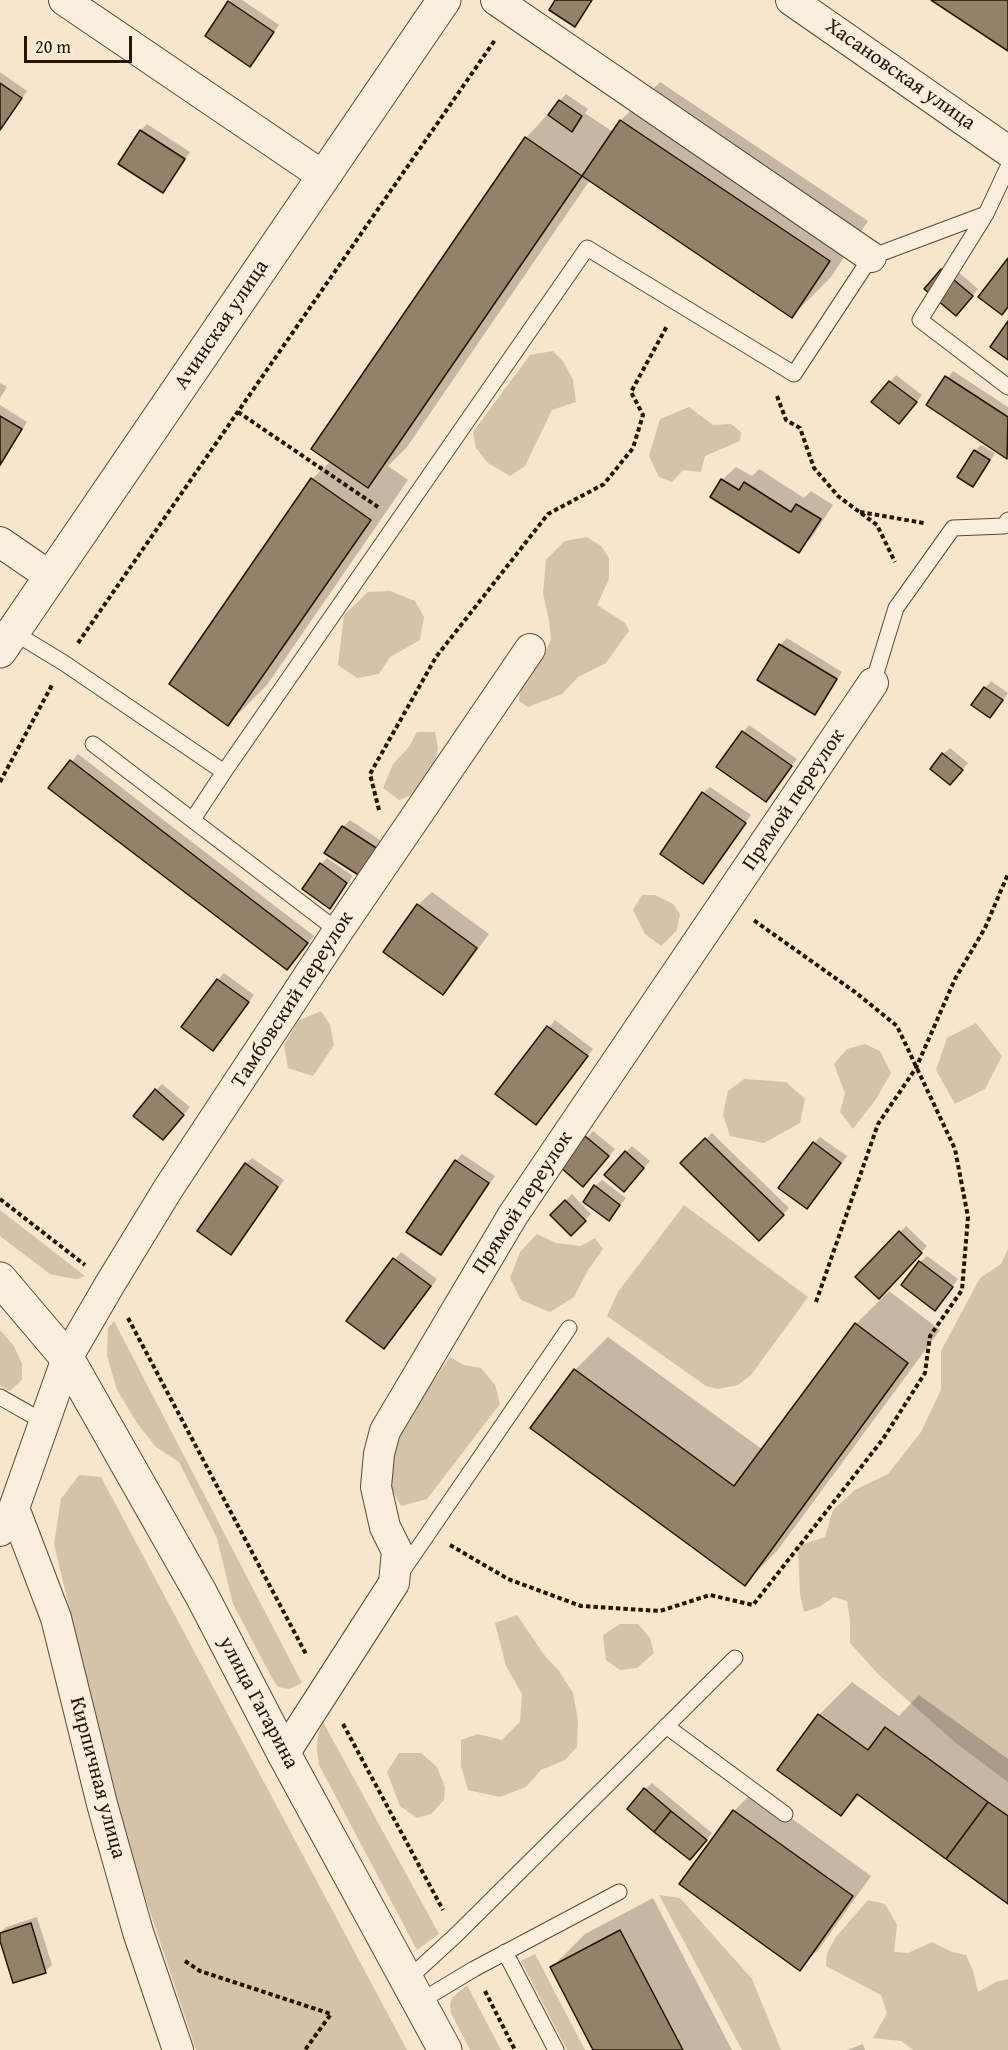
<!DOCTYPE html>
<meta charset="utf-8">
<style>
body{margin:0}
#map{position:relative;width:1008px;height:2050px;overflow:hidden;background:#f7e5cc;font-family:"Gentium Book Plus",serif}
canvas{display:block}
.scale{position:absolute;left:24px;top:36px;width:108px;height:27px;box-sizing:border-box;border:3px solid #271500;border-top:0;padding-left:8px;font-size:18px;line-height:21px;white-space:nowrap;color:#271500;-webkit-text-stroke:4px #faeede;paint-order:stroke}
</style>
<div id="map">
<canvas width="1008" height="2050"></canvas>
<div class="scale">20 m</div>
</div>
<script>
const ctx = document.querySelector('canvas').getContext('2d');
ctx.lineJoin = 'round';
function paint(path, color) {
  ctx.fillStyle = color;
  ctx.fill(path, 'evenodd');
}
function toPath(rows) {
  const path = new Path2D();
  for (const r of rows) {
    path.moveTo(r[0], r[1]);
    for (let i = 2; i < r.length; i += 2) path.lineTo(r[i], r[i + 1]);
  }
  return path;
}
function stroke(path, color, width, dash) {
  ctx.strokeStyle = color;
  ctx.lineWidth = width;
  ctx.lineCap = dash ? 'butt' : 'round';
  ctx.setLineDash(dash || []);
  ctx.stroke(path);
}
function drawText(font, color, halo, rows, align = 'center') {
  ctx.font = font + ' "Gentium Book Plus",serif';
  ctx.lineWidth = 6;
  ctx.setLineDash([]);
  ctx.textBaseline = 'middle';
  ctx.strokeStyle = halo;
  ctx.fillStyle = color;
  for (const [text, x, y, turn = 0] of rows) {
    ctx.save();
    ctx.translate(x, y);
    ctx.rotate((+turn || 0) * Math.PI / 180);
    ctx.textAlign = isNaN(turn) ? turn : align;
    if (halo) ctx.strokeText(text, 0, 0);
    ctx.fillText(text, 0, 0);
    ctx.restore();
  }
}
const green = toPath([
 [553,351,563,361,573,380,576,402,552,410,525,466,510,476,488,463,476,448,473,432,530,355],
 [689,407,713,425,731,424,741,432,740,441,705,456,701,472,683,470,672,482,659,477,649,456,660,419],
 [587,537,601,546,609,558,609,579,597,605,625,623,629,631,606,663,578,677,562,694,528,707,519,701,520,686,545,654,551,639,549,620,543,593,546,560,565,541],
 [390,591,415,601,424,617,420,640,390,657,379,674,357,678,338,665,344,615,368,592],
 [417,732,435,732,438,749,435,762,415,794,399,800,383,788,393,764,409,747],
 [642,895,655,895,673,904,680,914,677,930,661,946,645,934,633,910],
 [321,1011,330,1025,334,1045,313,1076,288,1068,284,1045,298,1021],
 [976,1023,1002,1056,985,1089,955,1104,936,1070,947,1038],
 [865,1044,880,1051,891,1073,876,1099,853,1129,840,1112,845,1094,834,1064,847,1049],
 [744,1079,786,1082,805,1099,800,1123,764,1143,730,1136,723,1114,728,1091],
 [684,1205,808,1297,751,1375,738,1385,718,1389,706,1386,607,1316,618,1292],
 [0,1210,85,1276,78,1279,69,1278,50,1274,0,1236],
 [537,1234,556,1243,581,1246,595,1238,603,1249,588,1270,574,1297,550,1312,521,1300,510,1278,520,1252],
 [1008,1249,1008,1782,957,1744,878,1674,850,1643,850,1621,847,1601,834,1597,819,1607,804,1612,800,1594,798,1546,825,1537,833,1510,855,1490,888,1474,921,1432,941,1390,941,1351,980,1278,1001,1264],
 [114,1321,302,1683,289,1689,278,1687,272,1678,233,1604,217,1538,179,1462,156,1447,137,1423,117,1390,107,1356,108,1328],
 [0,1330,14,1346,22,1364,22,1380,10,1391,0,1386],
 [450,1357,464,1365,481,1368,495,1385,500,1404,427,1499,401,1506,391,1487,394,1451,412,1410],
 [79,1475,101,1477,407,2050,196,2050,122,1827,54,1544,61,1499],
 [517,1615,545,1656,559,1671,573,1693,578,1720,577,1747,565,1760,541,1770,526,1787,500,1797,468,1790,461,1766,461,1740,478,1734,502,1740,520,1722,522,1694,506,1666,495,1623],
 [620,1624,638,1624,650,1638,654,1653,637,1668,620,1670,606,1660,603,1635],
 [323,1722,439,1934,417,1950,319,1765,317,1749,318,1734],
 [399,1753,421,1753,437,1767,445,1787,444,1800,431,1814,417,1818,400,1806,387,1772],
 [659,1895,680,1898,752,1979,781,2050,742,2050],
 [868,1900,885,1904,897,1925,894,1952,908,1953,932,1942,952,1952,966,1955,973,1971,978,1992,996,1982,1008,1979,1008,2050,913,2050,901,2041,873,2038,887,2013,881,1995,826,1966,827,1953,836,1937],
 [535,1954,585,2050,567,2050,521,1961],
 [467,1985,501,2050,470,2050,451,2013,450,2005,452,1998]
]);
const shadow = toPath([
 [231,0,242,0,279,25,250,65,229,2],
 [0,72,27,91,0,131],
 [660,82,868,221,831,277,792,316,590,180,407,447,388,466,408,480,267,685,228,724,312,479,331,461,526,138,566,94,588,109,585,113,613,132,621,120],
 [147,124,190,152,169,184,163,191,141,130],
 [949,264,978,289,962,308],
 [953,371,1008,407,1007,457,928,404],
 [896,375,922,395,906,416,890,382],
 [0,383,7,387,0,398],
 [0,405,27,422,0,467],
 [981,445,995,453,979,479,973,485,975,451],
 [736,467,752,476,759,469,804,498,811,491,833,505,812,537,799,551,722,480],
 [787,638,842,672,821,707,815,713,780,645],
 [991,681,1008,693,996,710,985,688],
 [749,725,797,759,766,800,718,766],
 [950,748,968,763,956,777,943,754],
 [78,754,314,936,294,962,287,968,51,787],
 [710,787,751,815,703,882,703,793],
 [350,820,383,842,366,868,326,853,343,827],
 [327,858,353,876,330,907,321,864],
 [432,892,489,934,456,979,442,993,418,905],
 [224,973,254,995,219,1042,218,980],
 [555,1020,593,1049,543,1116,498,1094],
 [162,1084,190,1107,169,1132,156,1090],
 [593,1131,615,1149,590,1179,562,1167],
 [712,1133,789,1208,759,1239,682,1163],
 [820,1137,847,1156,813,1201,814,1143],
 [632,1146,650,1161,630,1184,626,1152],
 [462,1154,495,1176,447,1247,440,1253,456,1161],
 [252,1158,284,1180,231,1253,246,1164],
 [602,1180,626,1198,609,1219,595,1186],
 [572,1194,591,1214,571,1234,552,1215],
 [906,1226,927,1246,879,1297,857,1277],
 [401,1252,437,1279,390,1341,348,1320],
 [927,1256,958,1279,941,1302,920,1262],
 [889,1291,940,1330,777,1551,744,1584,575,1370,608,1337,763,1450,856,1324],
 [852,1682,899,1716,919,1695,1008,1759,1008,1901,860,1795,841,1814,779,1769,819,1715],
 [652,1783,712,1833,696,1852,645,1789],
 [754,1791,871,1876,819,1949,799,1969,734,1811],
 [653,1898,732,2050,595,2050,552,1967,585,1934],
 [37,1917,52,1965,45,1971,0,1936,0,1933,6,1927],
 [863,2044,865,2050,847,2050]
]);
const building = toPath([
 [555,0,592,0,575,27,549,10,555,0],
 [931,0,1008,0,1008,51,931,0],
 [228,1,274,32,250,67,205,36,228,1],
 [0,83,22,98,0,130,0,83],
 [559,100,582,116,572,132,548,115,559,100],
 [620,120,830,261,792,318,582,176,620,120],
 [140,130,185,159,163,193,118,164,140,130],
 [525,137,582,176,368,488,311,449,525,137],
 [1008,258,1008,307,1002,315,978,297,1008,258],
 [941,269,973,296,956,316,924,289,941,269],
 [1008,321,1008,360,990,347,1008,321],
 [945,376,1008,417,1007,459,926,405,945,376],
 [889,381,917,402,899,424,871,402,889,381],
 [0,416,22,429,0,465,0,416],
 [974,450,990,460,973,487,957,477,974,450],
 [311,478,371,520,228,726,169,684,311,478],
 [721,479,739,490,744,482,791,512,796,504,821,519,799,553,710,497,721,479],
 [779,644,837,679,815,715,757,680,779,644],
 [984,687,1003,700,990,718,971,705,984,687],
 [742,731,792,766,766,802,716,767,742,731],
 [942,753,963,770,950,785,930,769,942,753],
 [70,760,308,943,287,970,48,788,70,760],
 [702,792,746,823,703,884,660,854,702,792],
 [342,826,378,849,360,876,324,853,342,826],
 [320,863,347,883,330,909,302,889,320,863],
 [417,904,477,948,443,995,383,952,417,904],
 [217,979,249,1002,213,1051,181,1027,217,979],
 [547,1026,588,1056,536,1125,495,1094,547,1026],
 [155,1089,184,1115,163,1140,133,1116,155,1089],
 [585,1136,609,1156,583,1187,560,1167,585,1136],
 [705,1138,784,1215,759,1241,680,1163,705,1138],
 [813,1142,841,1163,807,1209,778,1188,813,1142],
 [625,1151,644,1168,624,1192,604,1175,625,1151],
 [455,1160,489,1183,441,1255,406,1232,455,1160],
 [245,1163,278,1187,231,1255,197,1231,245,1163],
 [594,1185,620,1205,609,1221,583,1202,594,1185],
 [565,1200,586,1221,571,1236,550,1215,565,1200],
 [899,1231,922,1253,879,1299,855,1277,899,1231],
 [393,1258,431,1286,384,1349,346,1321,393,1258],
 [919,1261,953,1287,935,1311,901,1285,919,1261],
 [855,1323,908,1363,745,1586,530,1428,574,1369,734,1486,855,1323],
 [818,1714,868,1750,885,1727,988,1802,946,1859,857,1794,841,1816,777,1770,818,1714],
 [644,1788,671,1811,654,1832,627,1809,644,1788],
 [988,1802,1008,1816,1008,1904,946,1859,988,1802],
 [733,1810,853,1896,800,1971,679,1884,733,1810],
 [671,1811,707,1840,690,1860,654,1832,671,1811],
 [31,1923,46,1973,13,1983,0,1941,0,1933,31,1923],
 [620,1930,683,2050,593,2050,550,1967,620,1930]
]);
const path = toPath([
 [777,396,786,420,800,428,814,468,838,496,877,525,895,562],
 [238,412,378,507],
 [860,512,924,523],
 [78,643,495,40],
 [0,782,52,685],
 [379,810,370,774,436,657,548,514,604,484,633,448,643,415,631,392,667,326],
 [0,1199,85,1265],
 [816,1302,878,1124,916,1068,955,979,985,928,1008,874],
 [128,1318,307,1656],
 [450,1545,508,1579,581,1606,660,1611,710,1595,753,1605,883,1439,925,1373,930,1336,962,1290,968,1217,955,1149,897,1026,855,992,752,919],
 [343,1724,443,1910],
 [185,1961,200,1971,331,2014,305,2050],
 [485,1991,515,2050]
]);
const service = toPath([
 [1008,167,986,214,920,320,1008,387],
 [13,632,64,663,224,772,587,248,794,374,871,257,986,214],
 [873,683,896,608,953,528,1004,526,1008,520],
 [93,744,338,931],
 [193,819,224,772],
 [0,1397,44,1422],
 [401,1573,569,1328],
 [666,1726,785,1814],
 [505,1952,556,2050],
 [407,1980,456,1935,735,1658],
 [419,2002,474,1969,619,1892]
]);
const minor = toPath([
 [64,0,323,176],
 [496,0,871,257],
 [791,0,1008,151],
 [0,542,51,577],
 [14,1508,56,1618,102,1804,138,1932,178,2050],
 [0,1531,14,1508,67,1358,110,1284,168,1189,338,931,530,649],
 [284,1754,394,1583,397,1551,385,1527,376,1487,379,1454,385,1431,513,1215,873,683]
]);
const tertiary = toPath([
 [0,651,444,0],
 [0,1279,67,1358,201,1594,284,1754,445,2050]
]);
const streetNames = [
 ["Хасановская улица",900,75,35],
 ["Ачинская улица",222,325,-56],
 ["Прямой переулок",794,800,-56],
 ["Тамбовский переулок",293,1000,-57],
 ["Прямой переулок",523,1203,-57],
 ["улица Гагарина",258,1703,62],
 ["Кирпичная улица",97,1778,75]
];
paint(green, '#d4c2a9');
paint(shadow, '#0003');
paint(building, '#93816a');
stroke(building, '#271500', 1.5);
stroke(service, '#5b4933', 17);
stroke(minor, '#5b4933', 32);
stroke(tertiary, '#5b4933', 35);
stroke(path, '#271500', 4, [4.5, 3]);
stroke(service, '#faeede', 15);
stroke(minor, '#faeede', 30);
stroke(tertiary, '#faeede', 33);
drawText('21px', '#271500', '#faeede', streetNames);
</script>
